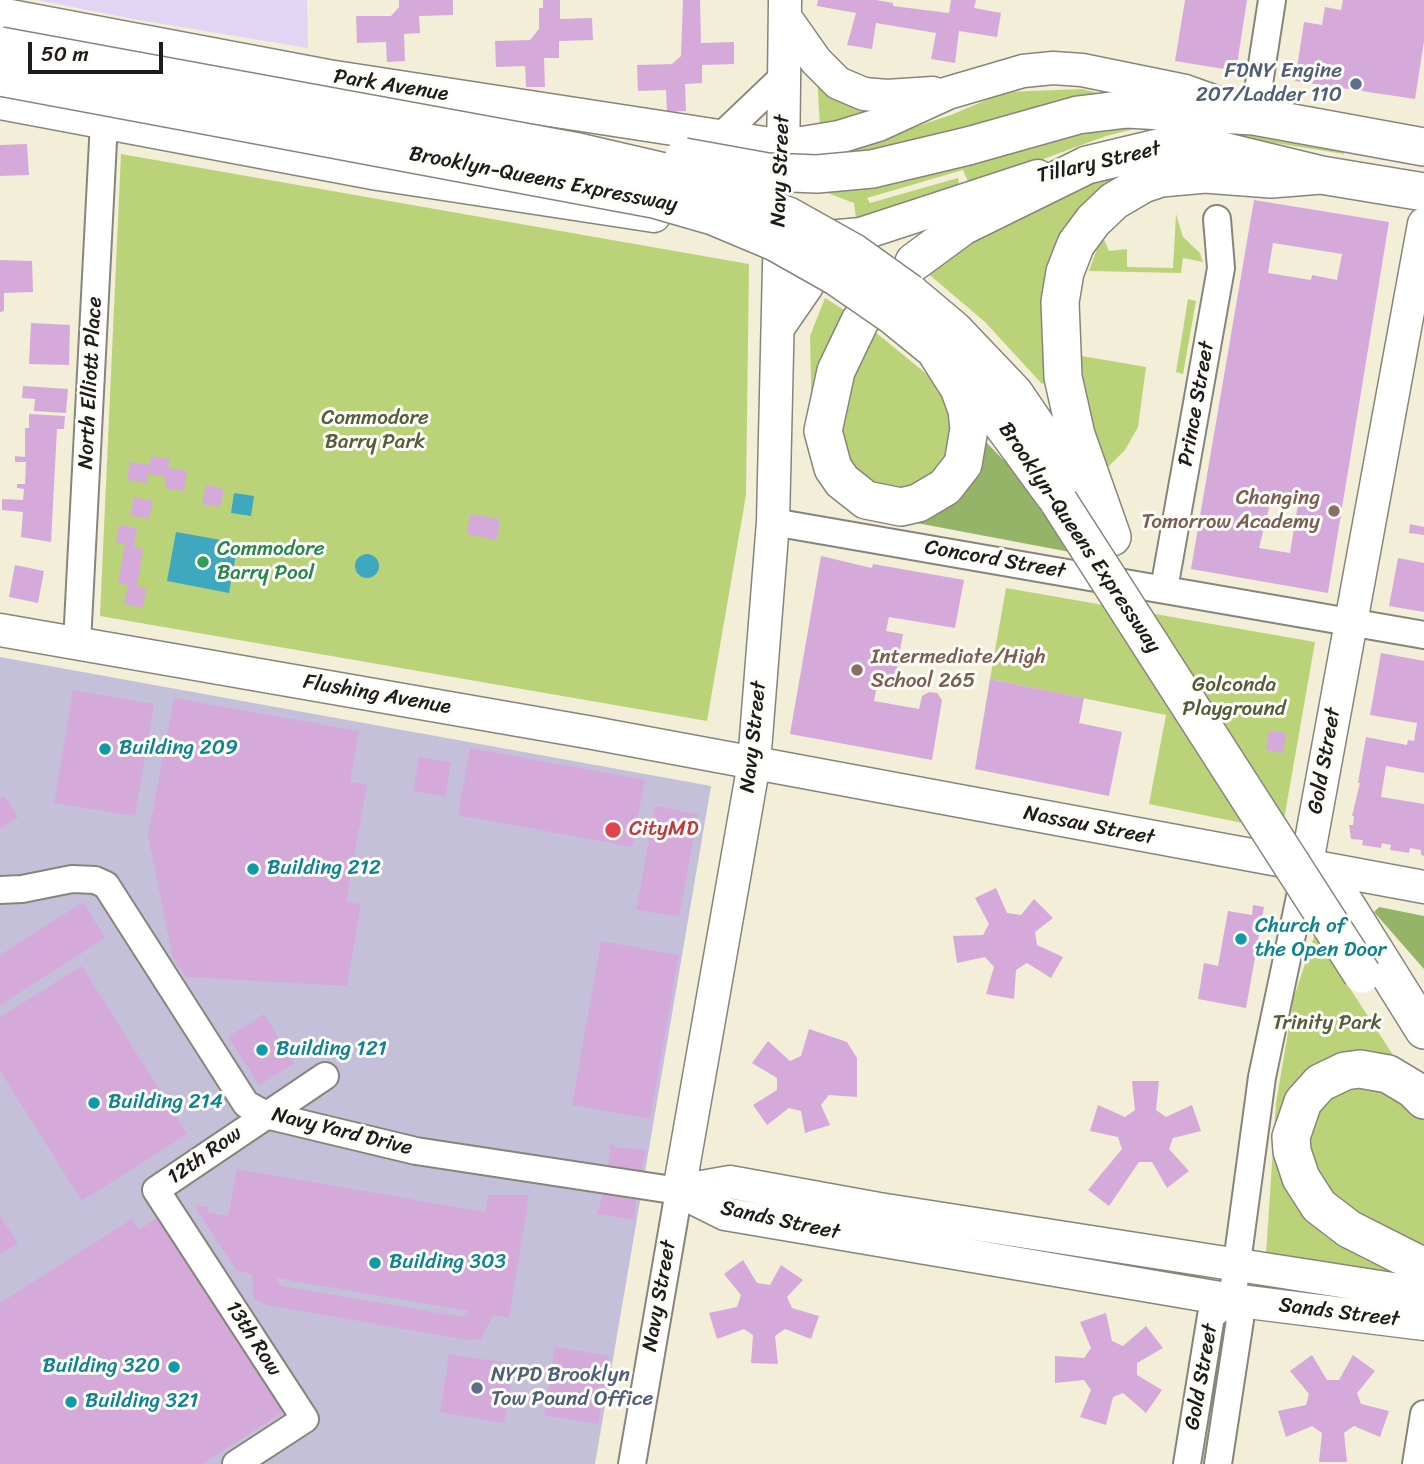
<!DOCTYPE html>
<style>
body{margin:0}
#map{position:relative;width:1424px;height:1464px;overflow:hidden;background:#f2eed8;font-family:Sriracha,sans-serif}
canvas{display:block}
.scale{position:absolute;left:28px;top:42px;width:135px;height:32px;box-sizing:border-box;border:4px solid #1c1c1c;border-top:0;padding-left:9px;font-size:21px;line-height:24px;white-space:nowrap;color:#1c1c1c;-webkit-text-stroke:5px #fdfcf7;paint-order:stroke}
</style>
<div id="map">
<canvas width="1424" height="1464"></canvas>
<div class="scale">50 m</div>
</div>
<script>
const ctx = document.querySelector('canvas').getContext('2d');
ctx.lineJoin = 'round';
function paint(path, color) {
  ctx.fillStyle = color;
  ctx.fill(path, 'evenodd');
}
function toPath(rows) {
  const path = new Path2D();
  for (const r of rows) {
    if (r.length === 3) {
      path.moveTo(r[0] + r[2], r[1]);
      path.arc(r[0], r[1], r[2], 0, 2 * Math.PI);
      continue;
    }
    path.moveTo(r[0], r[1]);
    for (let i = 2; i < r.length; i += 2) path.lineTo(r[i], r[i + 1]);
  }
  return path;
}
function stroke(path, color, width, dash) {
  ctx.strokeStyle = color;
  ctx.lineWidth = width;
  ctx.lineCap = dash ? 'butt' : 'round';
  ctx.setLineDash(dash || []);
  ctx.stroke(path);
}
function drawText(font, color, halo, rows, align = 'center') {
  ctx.font = font + ' Sriracha,sans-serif';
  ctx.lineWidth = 6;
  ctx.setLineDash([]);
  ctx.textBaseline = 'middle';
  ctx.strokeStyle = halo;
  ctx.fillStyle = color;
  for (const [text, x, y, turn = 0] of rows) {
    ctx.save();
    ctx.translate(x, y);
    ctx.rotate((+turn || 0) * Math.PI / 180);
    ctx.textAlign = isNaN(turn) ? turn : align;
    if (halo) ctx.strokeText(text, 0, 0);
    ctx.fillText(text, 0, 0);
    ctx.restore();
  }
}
const built = toPath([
 [37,0,307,0,308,48,133,19]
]);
const industrial = toPath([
 [0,657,711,786,595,1464,0,1464]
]);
const green = toPath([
 [817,72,852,98,875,113,820,128],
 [1082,89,1106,95,1072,125,1146,126,1106,136,970,186,963,170,867,198,870,203,958,178,960,191,857,226,854,203,827,193,832,154,951,115,1005,92],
 [1206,128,1345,150,1344,154,1205,132],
 [121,154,749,264,746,495,707,721,100,616],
 [1145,163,1111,189,1046,382,1042,384,985,322,918,265,991,218],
 [1176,214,1183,237,1200,253,1203,262,1183,258,1181,273,1089,271,1102,235,1109,251,1127,249,1127,267,1173,268],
 [825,298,852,315,812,427,810,336],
 [1188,299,1196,301,1183,374,1176,372],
 [869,327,934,380,957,413,948,470,896,495,845,469,838,405],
 [1076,355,1146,367,1138,427,1125,450,1099,476,1084,435],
 [1006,588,1315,642,1282,831,1149,804,1166,715,990,679],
 [1315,934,1402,1069,1359,1059,1279,1146,1424,1287,1266,1254,1276,1103,1294,997],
 [1377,1082,1424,1113,1424,1257,1329,1204,1303,1133,1329,1093]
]);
const forest = toPath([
 [985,441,1021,478,1070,552,885,517],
 [1379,907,1424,916,1424,969,1374,912]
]);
const water = toPath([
 [234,493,254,496,251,516,231,513],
 [176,532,238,543,229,593,167,581],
 [367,566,12]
]);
const building = toPath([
 [399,0,453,0,453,15,419,16,420,33,404,34,405,61,387,62,386,42,357,43,356,16,391,16,399,7],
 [543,0,560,0,560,19,592,18,593,40,559,41,559,58,544,58,545,87,526,87,525,66,496,67,495,41,530,40,539,29,539,8,543,8],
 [683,0,700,0,701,43,734,42,734,64,702,65,702,83,685,84,686,111,667,112,666,90,638,91,637,65,672,64,681,56],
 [818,0,876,0,893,3,893,6,949,13,951,0,976,0,974,8,1001,13,997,37,959,31,955,63,931,59,936,33,876,23,872,49,847,45,856,13,817,6],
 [1185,0,1247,0,1236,71,1175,61],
 [1343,0,1424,0,1424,41,1415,99,1295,81,1304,22,1322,25,1325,7,1341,10],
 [27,144,29,175,0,176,0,145],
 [1254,200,1389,222,1328,593,1191,569],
 [1273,243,1342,254,1337,280,1312,275,1311,280,1268,273],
 [1273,492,1299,498,1290,553,1259,548],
 [0,260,32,261,33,292,4,293,4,311,0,312],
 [31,323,70,325,69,365,29,364],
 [23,386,68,389,66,413,34,411,35,399,22,398],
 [29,414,65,416,64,429,57,429,51,542,21,537,23,512,2,510,2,499,23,500,24,489,17,488,17,484,25,484,26,462,15,462,15,456,25,457,25,428,29,428],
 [151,456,170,459,168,468,187,471,184,491,165,488,166,477,148,474,147,483,127,480,130,462,150,465],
 [206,485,224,489,220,507,202,504],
 [134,497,153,501,149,519,130,515],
 [470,514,500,519,497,540,467,534],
 [1410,524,1424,527,1424,535,1409,533],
 [119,525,137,528,134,547,143,549,137,587,146,588,143,608,124,604,128,585,118,583,125,544,116,543],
 [821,556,872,568,873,564,964,580,955,628,889,617,886,631,903,634,893,689,877,686,874,701,919,709,922,696,929,692,937,693,942,700,932,760,790,734],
 [1398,558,1424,563,1424,612,1389,606],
 [15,565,44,571,38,603,9,597],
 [1381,653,1424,661,1424,773,1386,766,1381,797,1424,804,1424,856,1421,855,1421,850,1410,848,1409,853,1390,850,1391,845,1382,843,1381,848,1362,845,1363,840,1351,839,1349,825,1353,825,1354,816,1352,816,1360,783,1358,783,1366,737,1407,745,1408,740,1414,741,1417,723,1370,715],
 [990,679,1084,698,1079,723,1122,732,1109,796,975,769],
 [73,690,154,704,135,816,54,803],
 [174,698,359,731,350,782,367,785,346,902,361,904,347,986,186,977,173,959,148,836],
 [1269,730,1286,733,1283,753,1266,750],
 [470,748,645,780,632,847,458,815],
 [419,757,451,762,445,797,413,791],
 [4,796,18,817,0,829,0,798],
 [655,806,698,814,679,917,636,910],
 [996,888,1007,913,1021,915,1034,899,1053,918,1035,932,1037,945,1063,957,1051,978,1027,963,1016,970,1014,999,986,994,994,967,985,957,957,963,953,936,983,935,989,924,975,898],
 [83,902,105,938,0,1005,0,955],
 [1253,905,1264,907,1246,1008,1198,999,1204,963,1218,966,1228,911,1252,915],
 [601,941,679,955,650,1119,572,1105],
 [82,966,187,1134,82,1201,0,1071,0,1017],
 [264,1014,295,1063,259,1085,228,1037],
 [809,1029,847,1042,857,1058,857,1097,829,1095,821,1105,830,1125,805,1133,801,1111,789,1108,767,1125,753,1105,777,1090,777,1078,752,1063,768,1041,790,1061,801,1056],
 [1132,1081,1159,1081,1156,1110,1166,1117,1192,1105,1201,1131,1173,1138,1169,1149,1189,1171,1167,1188,1152,1162,1139,1162,1109,1206,1088,1190,1122,1149,1118,1137,1090,1131,1098,1105,1125,1117,1135,1110],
 [612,1144,615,1147,647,1150,641,1170,608,1165,611,1150,608,1146],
 [237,1169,485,1212,488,1195,529,1195,509,1318,493,1315,481,1339,468,1340,266,1305,254,1299,252,1274,237,1271,196,1209,197,1205,208,1207,207,1212,228,1216],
 [276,1278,469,1311,462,1317,281,1286],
 [603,1194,636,1200,634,1220,597,1214],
 [0,1216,18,1243,0,1254],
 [159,1217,283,1412,202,1464,0,1464,0,1303,132,1219,139,1229],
 [743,1260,757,1283,770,1285,781,1265,803,1280,787,1297,792,1308,819,1316,811,1339,785,1329,775,1336,778,1364,751,1363,753,1335,744,1329,717,1339,709,1313,737,1307,741,1295,724,1274],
 [1106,1313,1112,1341,1123,1346,1146,1326,1163,1348,1137,1363,1137,1375,1162,1390,1146,1413,1123,1393,1113,1397,1106,1425,1080,1417,1091,1390,1084,1380,1055,1383,1055,1356,1084,1358,1091,1348,1080,1322],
 [555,1347,609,1356,598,1424,544,1415],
 [449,1354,514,1364,504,1423,440,1412],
 [1312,1355,1327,1380,1339,1380,1353,1355,1375,1371,1357,1393,1361,1404,1389,1411,1380,1437,1354,1426,1344,1433,1347,1462,1319,1462,1322,1433,1312,1426,1286,1437,1278,1411,1306,1405,1309,1394,1290,1371]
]);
const minor = toPath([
 [1254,116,1272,0],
 [720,137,783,77],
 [773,522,1424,635],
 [1164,589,1221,268,1217,219],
 [77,643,104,122],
 [0,890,22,889,72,879,95,880,106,885,246,1104,266,1115,416,1151,679,1191,632,1464],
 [236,1464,305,1419,156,1190,325,1076],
 [1187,1464,1211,1316,1232,1300],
 [1218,1464,1240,1320,1232,1300,1262,1077,1305,873],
 [1416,1464,1424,1414]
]);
const major = toPath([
 [0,14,328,76,784,146,839,137,878,125,948,93,1023,71,1053,68,1082,70,1185,91,1236,109],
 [785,17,816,61,838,83,864,94,887,96,933,93],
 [0,103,378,174,654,216],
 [783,165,785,0],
 [816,238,861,234,1038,176],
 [778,328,807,286],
 [0,630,593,733,1424,887],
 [1306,868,1424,224],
 [679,1191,754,763,773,522,780,224],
 [679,1191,725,1214,1232,1300,1424,1324],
 [679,1191,730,1182,879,1209,1424,1294]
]);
const highway = toPath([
 [968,146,1078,115,1127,109,1254,116,1424,147],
 [914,262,963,226,1087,165,1162,147,1218,150,1321,175,1424,192],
 [910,293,954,330,1014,393,1080,490],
 [892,315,935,350,991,409,1054,495],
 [860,321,836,371,823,431,833,468,842,481,866,500,901,507,918,503,945,487,963,464,969,429,967,410,959,388,935,350],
 [1112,537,1076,435,1063,377,1060,302,1065,272,1076,244,1093,221,1114,201,1143,184,1161,178,1205,174,1271,179,1321,175],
 [1334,886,1424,1030],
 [1424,1100,1413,1089,1388,1074,1360,1069,1345,1071,1320,1083,1303,1102,1291,1137,1292,1151,1301,1178,1319,1206,1349,1229,1424,1267]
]);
const highwayBridge = toPath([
 [0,46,578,152,673,174,788,216,854,253,910,293],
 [0,77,654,199,713,216,775,242,837,277,892,315],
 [684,157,767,172,817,174,872,169,968,146],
 [1059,502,1362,974]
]);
const markers = [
 [1356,84,7,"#5c6f8a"],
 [1334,511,7,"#8d6e63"],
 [203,562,7,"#2e9e5b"],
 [857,670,7,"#8d6e63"],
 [105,749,7,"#0f9aa8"],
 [613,830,9,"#e0444e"],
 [253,869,7,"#0f9aa8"],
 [1241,939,7,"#0f9aa8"],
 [262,1050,7,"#0f9aa8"],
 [94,1103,7,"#0f9aa8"],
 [375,1263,7,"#0f9aa8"],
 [174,1367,7,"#0f9aa8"],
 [477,1388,7,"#5c6f8a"],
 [71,1402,7,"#0f9aa8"]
];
const serviceNames = [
 ["FDNY Engine",1342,72],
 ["207/Ladder 110",1342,96],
 ["NYPD Brooklyn",491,1376,"left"],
 ["Tow Pound Office",491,1400,"left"]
];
const streetNames = [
 ["Park Avenue",391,86,9],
 ["Tillary Street",1099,163,-13],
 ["Navy Street",781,171,-88],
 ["Brooklyn-Queens Expressway",543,180,11],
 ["North Elliott Place",91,383,-87],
 ["Prince Street",1197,404,-80],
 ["Brooklyn-Queens Expressway",1079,538,56],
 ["Concord Street",995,560,10],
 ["Flushing Avenue",377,695,10],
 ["Navy Street",754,737,-84],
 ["Gold Street",1325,761,-80],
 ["Nassau Street",1089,826,11],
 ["Navy Yard Drive",342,1132,14],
 ["12th Row",205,1156,-35],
 ["Sands Street",780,1221,12],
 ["Navy Street",660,1296,-80],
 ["Sands Street",1339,1313,7],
 ["13th Row",253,1339,57],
 ["Gold Street",1202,1377,-80]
];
const parkNames = [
 ["Commodore",375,419],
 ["Barry Park",375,443],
 ["Golconda",1234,686],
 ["Playground",1234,710],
 ["Trinity Park",1327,1024]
];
const educationNames = [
 ["Changing",1320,499],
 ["Tomorrow Academy",1320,523],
 ["Intermediate/High",871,658,"left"],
 ["School 265",871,682,"left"]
];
const leisureNames = [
 ["Commodore",217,550],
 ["Barry Pool",217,574]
];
const cultureNames = [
 ["Building 209",119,749],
 ["Building 212",267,869],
 ["Church of",1255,927],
 ["the Open Door",1255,951],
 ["Building 121",276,1050],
 ["Building 214",108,1103],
 ["Building 303",389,1263],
 ["Building 320",160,1367,"right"],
 ["Building 321",85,1402]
];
const healthNames = [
 ["CityMD",629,830]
];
paint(built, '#e2d4f3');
paint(industrial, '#c5c0da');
paint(green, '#bbd378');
paint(forest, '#94b568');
paint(water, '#3ea9be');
paint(building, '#d5aadb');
stroke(minor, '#87857a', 30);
stroke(major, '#87857a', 35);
stroke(highway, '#87857a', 40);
stroke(minor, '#fff', 26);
stroke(major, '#fff', 32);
stroke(highway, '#fff', 37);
stroke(highwayBridge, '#87857a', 40, []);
stroke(highwayBridge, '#fff', 37);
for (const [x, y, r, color] of markers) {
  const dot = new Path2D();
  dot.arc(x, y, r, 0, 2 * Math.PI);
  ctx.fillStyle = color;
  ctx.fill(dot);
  stroke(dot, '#fdfcf7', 2.5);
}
drawText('21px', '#4e5e75', '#fdfcf7', serviceNames, 'right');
drawText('21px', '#1c1c1c', '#fdfcf7', streetNames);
drawText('21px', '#545c3c', '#fdfcf7', parkNames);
drawText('21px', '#785e54', '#fdfcf7', educationNames, 'right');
drawText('21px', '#27864d', '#fdfcf7', leisureNames, 'left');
drawText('21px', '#0d838f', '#fdfcf7', cultureNames, 'left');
drawText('21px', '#be3a42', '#fdfcf7', healthNames, 'left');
</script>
